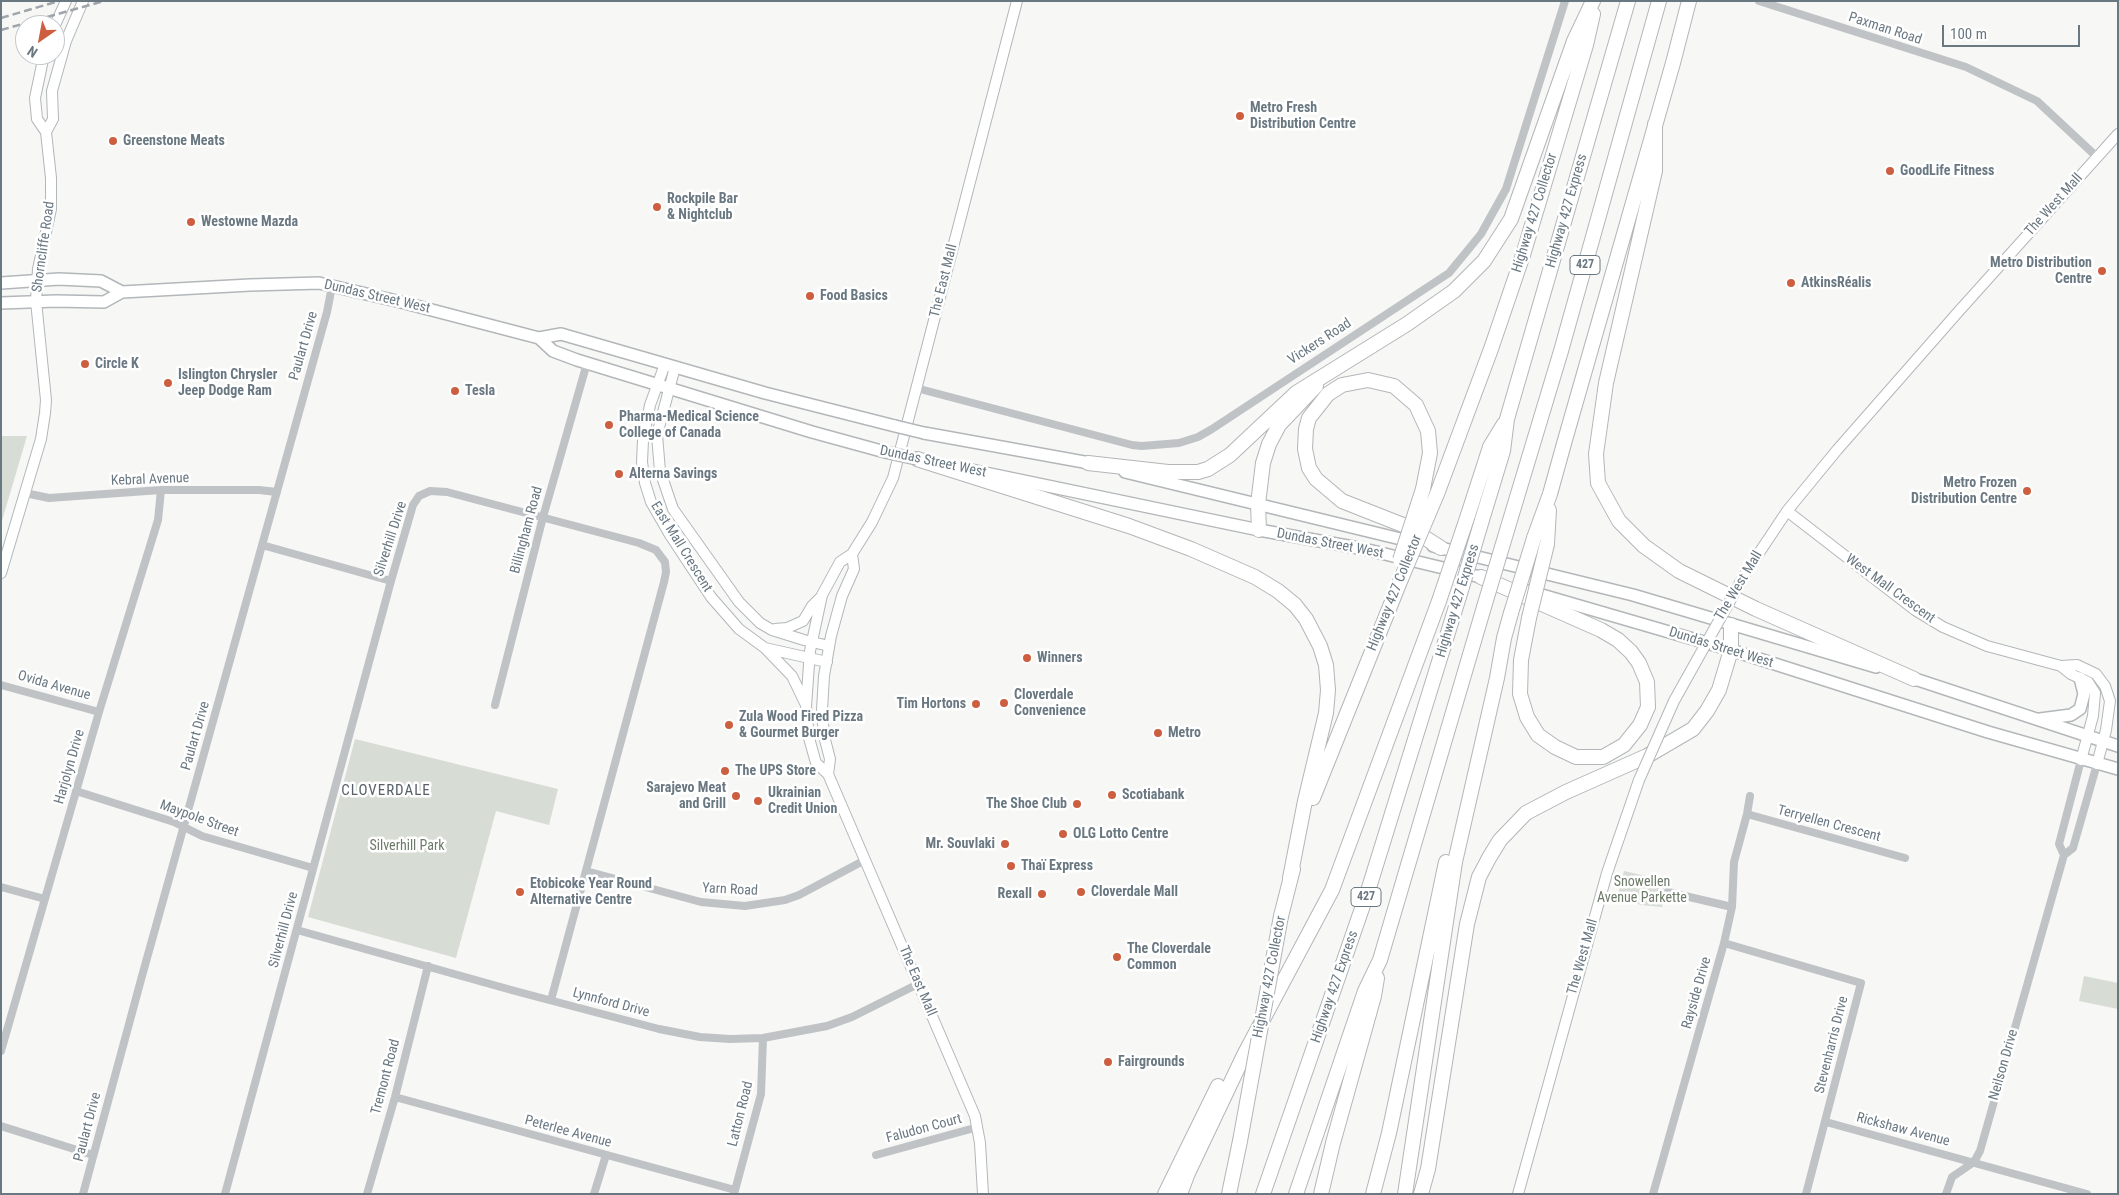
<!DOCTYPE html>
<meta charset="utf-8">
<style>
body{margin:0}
#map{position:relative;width:2119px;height:1195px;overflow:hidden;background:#f7f7f5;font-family:"Roboto Condensed",sans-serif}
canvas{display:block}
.frame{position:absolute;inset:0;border:2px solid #6a7882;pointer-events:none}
.north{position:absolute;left:15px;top:15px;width:50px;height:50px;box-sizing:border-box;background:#fff;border:1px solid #c3c9cd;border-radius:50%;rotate:213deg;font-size:14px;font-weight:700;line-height:20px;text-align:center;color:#6a7882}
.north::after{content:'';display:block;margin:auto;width:18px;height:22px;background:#cd5e3f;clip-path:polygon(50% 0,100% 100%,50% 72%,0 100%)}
.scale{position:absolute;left:1942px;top:25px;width:138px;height:22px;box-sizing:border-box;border:2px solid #6a7882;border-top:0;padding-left:6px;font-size:15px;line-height:18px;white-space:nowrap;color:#6a7882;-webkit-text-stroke:4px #fff;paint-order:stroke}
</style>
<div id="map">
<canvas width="2119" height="1195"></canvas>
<div class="frame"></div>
<div class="north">N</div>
<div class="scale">100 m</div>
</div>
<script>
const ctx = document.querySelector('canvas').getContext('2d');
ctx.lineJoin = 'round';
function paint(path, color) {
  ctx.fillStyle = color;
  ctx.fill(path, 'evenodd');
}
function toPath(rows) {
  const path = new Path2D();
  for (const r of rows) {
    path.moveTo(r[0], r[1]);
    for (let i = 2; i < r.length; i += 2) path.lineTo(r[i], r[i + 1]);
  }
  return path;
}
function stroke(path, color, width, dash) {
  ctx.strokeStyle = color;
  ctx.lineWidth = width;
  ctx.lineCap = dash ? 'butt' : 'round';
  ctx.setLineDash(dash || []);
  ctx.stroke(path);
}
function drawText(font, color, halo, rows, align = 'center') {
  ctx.font = font + ' "Roboto Condensed",sans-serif';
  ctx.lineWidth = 5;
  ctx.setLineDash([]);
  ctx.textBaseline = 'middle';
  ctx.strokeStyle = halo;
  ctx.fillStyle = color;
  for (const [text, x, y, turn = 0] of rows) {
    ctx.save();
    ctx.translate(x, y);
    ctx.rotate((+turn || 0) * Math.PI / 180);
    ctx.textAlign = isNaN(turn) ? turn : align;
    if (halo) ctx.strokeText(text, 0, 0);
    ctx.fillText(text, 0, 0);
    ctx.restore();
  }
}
const green = toPath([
 [1,436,27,436,1,524],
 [355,739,558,789,549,825,496,811,456,958,308,917],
 [1624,871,1669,881,1662,907,1641,905,1617,898],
 [2084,976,2118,983,2118,1009,2079,1001]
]);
const street = toPath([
 [1759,1,1966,67,2037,101,2097,157],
 [916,388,1132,445,1142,446,1179,443,1198,437,1212,429,1449,273,1481,234,1506,189,1565,1],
 [25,493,49,498,161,490,259,490,277,492],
 [262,545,391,581],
 [1,685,99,712],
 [495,705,543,517,587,363],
 [76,791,174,822,202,836,313,868],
 [1747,814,1905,858],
 [2064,855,2073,848,2097,764],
 [586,871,701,902,745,906,785,900,799,895,865,860],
 [1,887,45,899],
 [1668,892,1732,907],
 [297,930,515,991,659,1029,700,1037,730,1039,763,1038,827,1026,852,1017,918,984],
 [1724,943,1861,983,1806,1194],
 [1,1051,99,712,158,520,161,490],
 [395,1097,735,1190],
 [1826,1122,2087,1194],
 [1,1126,93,1155],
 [876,1155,978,1127],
 [83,1194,142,976,327,312,332,286],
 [225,1194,391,581,413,505,419,496,430,491,447,492,639,543,656,550,665,562,666,572,664,582,551,1000],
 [367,1194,395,1097,428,966],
 [594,1194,606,1155],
 [734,1194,761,1094,763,1038],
 [1653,1194,1724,943,1732,907,1734,862,1747,814,1750,796],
 [1946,1194,1952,1177,1974,1162,1980,1151,2064,855,2059,844,2081,760]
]);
const secondary = toPath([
 [55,25,66,1],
 [44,55,35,98,37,119,46,132],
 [665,364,650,405,643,440,642,462,645,483,651,502,670,535,711,597,739,629,765,648,827,662],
 [675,367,657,435,660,471,673,509,739,602,760,623,772,630,804,640,829,646],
 [1787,511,1915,610,1943,627,1987,646,2061,666,2077,665,2096,674,2105,686,2110,701,2106,730,2097,764],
 [1,573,41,439,45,413,46,400,36,301,38,269,51,209,51,178,46,132,53,119,52,91,66,41,83,1],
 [1745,574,1787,511,1837,450,1959,311,2118,134],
 [775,629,787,628,803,621,812,606,822,596],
 [765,648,792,676,805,703],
 [2061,666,2071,674,2088,682,2095,693,2093,716,2081,760],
 [828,774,830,759,824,736,822,710,824,676,831,636,842,596,854,569,852,554],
 [983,1194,980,1143,975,1116,828,774,816,763,809,738,806,706,810,651,822,595,840,562,852,554,872,522,893,478,1017,1],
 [1518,1194,1607,873,1639,780]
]);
const primary = toPath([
 [1,283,59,279,101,281,122,292],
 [1,303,56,301,104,302,122,292,250,285,319,283,401,302,539,338,561,334,765,393,895,426],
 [539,338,553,351,577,360,812,432,885,452],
 [924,433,1095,464],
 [971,470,1259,530,1364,549,1489,579],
 [1125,472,1413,542],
 [1433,546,1633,595,1876,667],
 [1528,591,1731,650,1988,732,2118,769],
 [1906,676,2118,746],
 [2040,719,2071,715,2080,709,2084,694,2080,678]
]);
const highway = toPath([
 [1655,124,1655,171,1606,383,1596,454,1598,483,1619,521,1644,546,1679,571,1756,609,1914,679],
 [917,459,1129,526,1191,549,1255,577,1278,591,1295,605,1306,619,1320,646,1326,665,1328,690,1326,713,1305,801,1290,878],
 [1088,463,1168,472,1198,472,1208,469,1230,455,1296,393,1407,324,1454,291,1484,261,1511,219,1574,41,1593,1],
 [1423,489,1430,453,1428,431,1416,405,1394,386,1368,380,1342,385,1328,394,1309,418,1306,429,1305,449,1309,468,1316,479,1342,501,1408,527,1441,548],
 [1437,494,1491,349,1523,255,1586,45,1593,14],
 [1468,515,1490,447,1504,424],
 [1482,520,1503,451,1507,419,1628,1],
 [1508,527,1561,351,1659,1],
 [1259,530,1258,504,1263,463,1269,444,1279,425,1316,386],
 [1534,538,1550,494,1565,440,1673,63,1689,1],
 [1547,544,1549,510],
 [1481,577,1601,630,1618,640,1631,652,1639,663,1647,682,1648,707,1640,725,1624,745,1603,757,1576,757,1555,747,1538,735,1527,717,1520,694,1521,660,1529,618],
 [1313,798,1401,579],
 [1281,916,1293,869],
 [1165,1194,1218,1086],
 [1180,1194,1188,1173,1244,1055,1332,890,1439,601],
 [1229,1194,1240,1141],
 [1263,1194,1368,891,1459,597],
 [1296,1194,1365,991,1380,960,1484,607],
 [1321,1194,1333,1143,1374,996,1377,978],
 [1373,1194,1389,1133,1446,862],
 [1405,1194,1455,862,1497,678,1504,638,1511,613],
 [1421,1194,1428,1169,1467,924,1479,877,1489,858,1500,840,1526,813,1566,792,1647,756,1693,729,1707,711,1719,690,1731,650,1731,625]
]);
const rail = toPath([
 [1,18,59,1],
 [1,30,104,1]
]);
const secondaryBridge = toPath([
 [1639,780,1674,701,1745,574]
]);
const primaryBridge = toPath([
 [895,426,924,433],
 [885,452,917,459]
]);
const highwayBridge = toPath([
 [1400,560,1423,489],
 [1401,579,1437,494],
 [1459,597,1482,520],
 [1439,601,1468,515],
 [1484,607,1508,527],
 [1511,613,1534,538],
 [1529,618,1547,544],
 [1240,1141,1281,916]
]);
const markers = [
 [1240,116,5,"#cd5e3f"],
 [113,141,5,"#cd5e3f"],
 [1890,171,5,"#cd5e3f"],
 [657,207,5,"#cd5e3f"],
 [191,222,5,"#cd5e3f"],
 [2102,271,5,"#cd5e3f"],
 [1791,283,5,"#cd5e3f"],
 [810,296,5,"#cd5e3f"],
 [85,364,5,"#cd5e3f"],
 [168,383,5,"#cd5e3f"],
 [455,391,5,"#cd5e3f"],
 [609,425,5,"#cd5e3f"],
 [619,474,5,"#cd5e3f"],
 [2027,491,5,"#cd5e3f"],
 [1027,658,5,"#cd5e3f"],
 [1004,703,5,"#cd5e3f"],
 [976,704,5,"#cd5e3f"],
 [729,725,5,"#cd5e3f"],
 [1158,733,5,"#cd5e3f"],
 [725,771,5,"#cd5e3f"],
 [1112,795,5,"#cd5e3f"],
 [736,796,5,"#cd5e3f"],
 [758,801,5,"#cd5e3f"],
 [1077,804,5,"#cd5e3f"],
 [1063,834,5,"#cd5e3f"],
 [1005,844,5,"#cd5e3f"],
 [1011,866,5,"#cd5e3f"],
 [520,892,5,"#cd5e3f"],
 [1081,892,5,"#cd5e3f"],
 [1042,894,5,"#cd5e3f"],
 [1117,957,5,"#cd5e3f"],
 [1108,1062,5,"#cd5e3f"]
];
const shields = [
 [1585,265,30],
 [1366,897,30]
];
const shieldNames = [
 ["427",1585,265],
 ["427",1366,897]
];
const streetNames = [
 ["Paxman Road",1885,29,18],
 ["The West Mall",2054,205,-48],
 ["Highway 427 Express",1567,211,-74],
 ["Highway 427 Collector",1535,213,-73],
 ["Shorncliffe Road",44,247,-82],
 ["The East Mall",944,281,-76],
 ["Dundas Street West",377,297,13],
 ["Vickers Road",1320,342,-33],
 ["Paulart Drive",304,346,-74],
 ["Dundas Street West",933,462,12],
 ["Kebral Avenue",150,480,-2],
 ["Billingham Road",527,530,-75],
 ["Silverhill Drive",391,539,-72],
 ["Dundas Street West",1330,544,11],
 ["East Mall Crescent",681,547,58],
 ["The West Mall",1739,586,-59],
 ["West Mall Crescent",1890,589,36],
 ["Highway 427 Collector",1395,593,-68],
 ["Highway 427 Express",1458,601,-73],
 ["Dundas Street West",1721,648,17],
 ["Ovida Avenue",54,686,16],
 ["Paulart Drive",196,736,-74],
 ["Harjolyn Drive",70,767,-74],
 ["Maypole Street",199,819,20],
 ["Terryellen Crescent",1829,824,15],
 ["Yarn Road",730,890,3],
 ["Silverhill Drive",284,930,-75],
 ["The West Mall",1583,957,-74],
 ["Highway 427 Collector",1270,977,-79],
 ["The East Mall",917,981,67],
 ["Highway 427 Express",1335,987,-71],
 ["Rayside Drive",1697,993,-74],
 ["Lynnford Drive",611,1003,15],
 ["Stevenharris Drive",1832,1045,-76],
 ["Neilson Drive",2004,1065,-74],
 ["Tremont Road",386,1077,-75],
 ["Latton Road",741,1114,-76],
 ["Paulart Drive",88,1127,-75],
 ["Faludon Court",924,1129,-15],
 ["Rickshaw Avenue",1903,1130,15],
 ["Peterlee Avenue",568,1132,15]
];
const poiNames = [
 ["Metro Fresh",1250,108],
 ["Distribution Centre",1250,124],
 ["Greenstone Meats",123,141],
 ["GoodLife Fitness",1900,171],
 ["Rockpile Bar",667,199],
 ["& Nightclub",667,215],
 ["Westowne Mazda",201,222],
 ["Metro Distribution",2092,263,"right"],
 ["Centre",2092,279,"right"],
 ["AtkinsRéalis",1801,283],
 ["Food Basics",820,296],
 ["Circle K",95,364],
 ["Islington Chrysler",178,375],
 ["Jeep Dodge Ram",178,391],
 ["Tesla",465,391],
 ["Pharma-Medical Science",619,417],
 ["College of Canada",619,433],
 ["Alterna Savings",629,474],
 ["Metro Frozen",2017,483,"right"],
 ["Distribution Centre",2017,499,"right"],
 ["Winners",1037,658],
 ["Cloverdale",1014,695],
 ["Convenience",1014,711],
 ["Tim Hortons",966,704,"right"],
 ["Zula Wood Fired Pizza",739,717],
 ["& Gourmet Burger",739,733],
 ["Metro",1168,733],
 ["The UPS Store",735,771],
 ["Sarajevo Meat",726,788,"right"],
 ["and Grill",726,804,"right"],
 ["Ukrainian",768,793],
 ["Credit Union",768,809],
 ["Scotiabank",1122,795],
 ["The Shoe Club",1067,804,"right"],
 ["OLG Lotto Centre",1073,834],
 ["Mr. Souvlaki",995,844,"right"],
 ["Thaï Express",1021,866],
 ["Etobicoke Year Round",530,884],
 ["Alternative Centre",530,900],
 ["Cloverdale Mall",1091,892],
 ["Rexall",1032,894,"right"],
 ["The Cloverdale",1127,949],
 ["Common",1127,965],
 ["Fairgrounds",1118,1062]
];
const parkNames = [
 ["Silverhill Park",407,846],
 ["Snowellen",1642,882],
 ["Avenue Parkette",1642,898]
];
const neighbourhoodNames = [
 ["CLOVERDALE",386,791]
];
paint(green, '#d7dcd5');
stroke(secondary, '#b2b7ba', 12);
stroke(primary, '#b3b7ba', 14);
stroke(highway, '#b3b6b9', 16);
stroke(street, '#bfc3c6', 8);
stroke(secondary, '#fff', 10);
stroke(primary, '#fff', 11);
stroke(highway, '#fff', 14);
stroke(rail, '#9fa5aa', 2.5, [8, 4]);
stroke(secondaryBridge, '#b2b7ba', 12, []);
stroke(primaryBridge, '#b3b7ba', 14, []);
stroke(highwayBridge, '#b3b6b9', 16, []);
stroke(secondaryBridge, '#fff', 10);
stroke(primaryBridge, '#fff', 11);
stroke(highwayBridge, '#fff', 14);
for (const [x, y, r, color] of markers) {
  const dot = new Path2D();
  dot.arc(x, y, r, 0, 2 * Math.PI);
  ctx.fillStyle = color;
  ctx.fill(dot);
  stroke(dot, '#fff', 2);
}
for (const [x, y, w] of shields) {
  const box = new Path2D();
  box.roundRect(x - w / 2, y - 9.5, w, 19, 4);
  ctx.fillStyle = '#fff';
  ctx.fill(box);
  stroke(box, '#6a7882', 1);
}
drawText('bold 12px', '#6a7882', null, shieldNames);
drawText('14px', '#6a7882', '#fff', streetNames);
drawText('bold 14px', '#6a7882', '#fff', poiNames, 'left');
drawText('14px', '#6c7a68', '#fff', parkNames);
ctx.letterSpacing = '1px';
drawText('15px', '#576168', '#fff', neighbourhoodNames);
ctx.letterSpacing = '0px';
</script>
